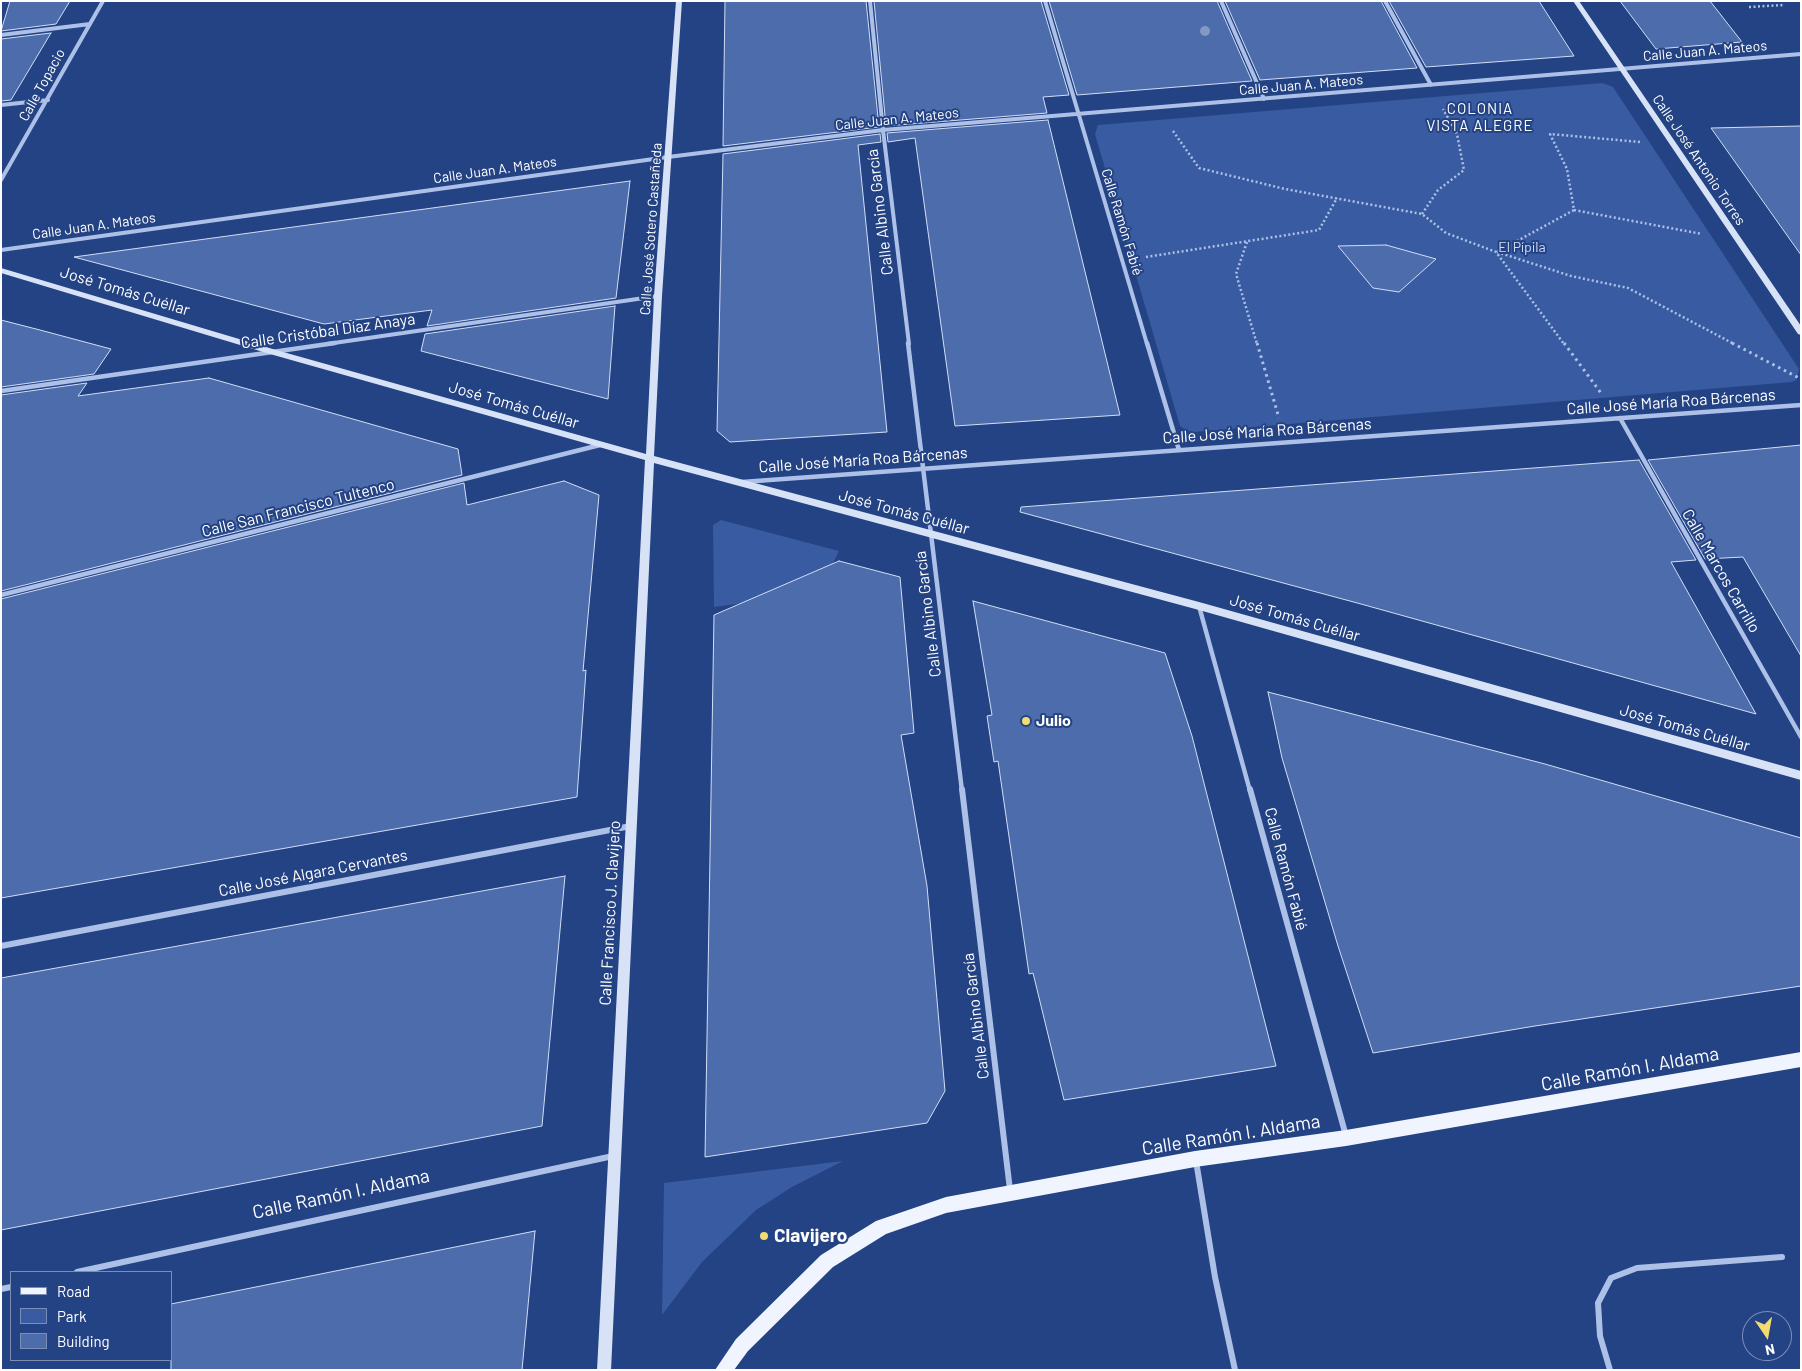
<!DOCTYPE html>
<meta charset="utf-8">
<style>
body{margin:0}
#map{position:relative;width:1802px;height:1371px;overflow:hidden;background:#244384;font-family:Barlow,sans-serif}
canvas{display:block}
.frame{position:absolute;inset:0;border:2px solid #fff;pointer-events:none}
.legend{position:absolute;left:10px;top:1271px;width:162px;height:90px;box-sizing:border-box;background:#244384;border:1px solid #7c8eb5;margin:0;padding:6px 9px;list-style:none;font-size:15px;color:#fff}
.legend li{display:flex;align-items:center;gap:10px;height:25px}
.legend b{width:25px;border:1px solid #7c8eb5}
.north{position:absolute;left:1742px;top:1311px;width:50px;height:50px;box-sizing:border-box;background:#244384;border:1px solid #7c8eb5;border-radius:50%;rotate:168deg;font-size:14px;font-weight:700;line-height:20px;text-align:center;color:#fff}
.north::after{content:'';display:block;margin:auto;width:18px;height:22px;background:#f2dc71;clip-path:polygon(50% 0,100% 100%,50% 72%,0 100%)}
</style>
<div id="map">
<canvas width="1802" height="1371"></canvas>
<div class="frame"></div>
<ul class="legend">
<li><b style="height:6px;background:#f0f4fe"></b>Road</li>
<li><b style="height:14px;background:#395ba1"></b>Park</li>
<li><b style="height:14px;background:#4c6cac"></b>Building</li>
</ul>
<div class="north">N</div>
</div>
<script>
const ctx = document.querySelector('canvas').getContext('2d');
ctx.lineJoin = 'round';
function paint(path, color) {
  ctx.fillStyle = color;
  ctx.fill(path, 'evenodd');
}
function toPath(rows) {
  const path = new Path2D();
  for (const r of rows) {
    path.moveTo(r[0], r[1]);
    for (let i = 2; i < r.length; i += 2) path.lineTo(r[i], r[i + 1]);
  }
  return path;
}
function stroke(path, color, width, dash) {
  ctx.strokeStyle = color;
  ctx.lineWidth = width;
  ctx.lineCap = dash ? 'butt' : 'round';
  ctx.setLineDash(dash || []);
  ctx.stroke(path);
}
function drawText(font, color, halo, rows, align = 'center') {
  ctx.font = font + ' Barlow,sans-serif';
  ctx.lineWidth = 4;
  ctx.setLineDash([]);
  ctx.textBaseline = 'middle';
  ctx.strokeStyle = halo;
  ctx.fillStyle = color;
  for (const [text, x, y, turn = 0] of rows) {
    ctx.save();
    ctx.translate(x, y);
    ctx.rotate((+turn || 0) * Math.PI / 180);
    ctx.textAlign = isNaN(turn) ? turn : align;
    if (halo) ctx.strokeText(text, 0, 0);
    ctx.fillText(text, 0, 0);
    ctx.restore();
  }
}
const green = toPath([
 [1602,83,1613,87,1799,369,1796,380,1792,382,1194,432,1186,430,1180,426,1095,134,1098,125],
 [721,520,839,551,819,593,714,607,713,525],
 [843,1161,792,1187,756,1210,702,1262,662,1315,664,1183]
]);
const building = toPath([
 [10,1,70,1,56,24,1,31,10,1],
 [725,1,866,1,879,127,723,146,725,1],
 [874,1,1041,1,1069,95,1043,97,1047,113,886,126,874,1],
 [1049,1,1217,1,1252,81,1077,95,1049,1],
 [1225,1,1381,1,1417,68,1260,80,1225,1],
 [1389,1,1539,1,1574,56,1426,67,1389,1],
 [1620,1,1710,1,1742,42,1656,49,1620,1],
 [51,33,11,100,1,101,1,39,51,33],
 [1048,120,1120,415,955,426,915,138,888,142,887,133,1048,120],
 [1801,126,1801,255,1711,128,1801,126],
 [880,134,881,142,858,145,887,432,730,442,717,431,723,154,880,134],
 [630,181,616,298,427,326,432,310,324,324,74,257,630,181],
 [1386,245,1436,259,1399,292,1373,288,1338,246,1386,245],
 [615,306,608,399,421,351,425,334,615,306],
 [1,320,40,330,111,349,94,374,1,387,1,320],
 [209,378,458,449,462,475,1,591,1,395,87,383,78,396,209,378],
 [1801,445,1801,656,1743,557,1705,559,1648,460,1801,445],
 [1639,460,1696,560,1671,562,1756,714,1361,604,1020,512,1021,507,1639,460],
 [564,481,599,495,583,671,586,670,577,797,1,898,1,599,464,483,467,505,564,481],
 [839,561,900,577,914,733,901,735,927,886,945,1091,927,1123,705,1157,714,615,839,561],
 [973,601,1165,653,1192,736,1276,1066,1064,1100,1033,973,1029,974,998,761,994,762,987,716,992,715,973,601],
 [1268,692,1545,764,1801,838,1801,986,1535,1026,1373,1053,1338,946,1282,758,1268,692],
 [565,876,542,1126,1,1230,1,978,565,876],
 [535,1231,522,1370,171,1370,171,1304,535,1231]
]);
const pathFar1 = toPath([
 [1749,7,1784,5],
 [1173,131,1199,168,1285,189,1422,214,1446,233,1496,252,1564,344],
 [1574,210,1702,234],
 [1422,214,1438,190,1464,170,1457,134,1443,109],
 [1247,242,1236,274,1257,344],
 [1497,252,1571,276,1628,288,1734,344],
 [1497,252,1574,210,1567,169,1550,134,1640,142],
 [1146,257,1319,230,1337,198]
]);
const path = toPath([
 [1257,343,1279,418],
 [1564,343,1601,393],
 [1732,343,1799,378]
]);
const streetFar2 = toPath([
 [870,1,883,130,909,344],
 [1045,1,1147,344],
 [1221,1,1264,99],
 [1385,1,1431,85],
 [1,35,90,24],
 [1,105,48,100],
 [1,180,103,1],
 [1,250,668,157,883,130,1801,54],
 [327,344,658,296]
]);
const streetFar1 = toPath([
 [908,343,962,791],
 [1147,343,1179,450],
 [1,391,335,343],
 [1620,418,1801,737],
 [742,482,1801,405],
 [1,595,600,445],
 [1199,606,1250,791]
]);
const street = toPath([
 [962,789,1010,1190],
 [1250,789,1346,1136],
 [1,946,631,826],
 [1196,1161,1215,1277,1235,1370],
 [77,1272,613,1156],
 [1,1289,11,1287],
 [1610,1370,1600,1336,1598,1303,1611,1278,1637,1268,1782,1257]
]);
const secondary = toPath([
 [676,1,682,1,662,296,654,456,1199,602,1801,771,1801,780,1199,610,654,463,611,1370,597,1370,645,460,270,354,1,273,1,268,276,350,646,454,654,296,676,1],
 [1573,1,1579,1,1801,326,1801,335,1798,334,1573,1]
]);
const primary = toPath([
 [1801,1052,1801,1067,1346,1146,1195,1167,946,1213,886,1234,833,1267,748,1351,734,1370,715,1370,736,1339,821,1255,876,1221,946,1197,1195,1151,1346,1130,1801,1052]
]);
const trees = [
 [1205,31]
];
const markers = [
 [1026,721,5,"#f2dc71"],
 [764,1236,5,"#f2dc71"]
];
const farStreetnames = [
 ["Calle Juan A. Mateos",1705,51,-5],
 ["Calle Topacio",42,85,-61],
 ["Calle Juan A. Mateos",1301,85,-5],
 ["Calle Juan A. Mateos",897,119,-6],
 ["Calle José Antonio Torres",1699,160,56],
 ["Calle Juan A. Mateos",495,170,-8],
 ["Calle Ramón Fabié",1122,222,73],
 ["Calle Juan A. Mateos",94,226,-8],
 ["Calle José Sotero Castañeda",651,229,-86]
];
const farParknames = [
 ["El Pípila",1522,247]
];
const farNeighbourhoodnames = [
 ["COLONIA",1480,109],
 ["VISTA ALEGRE",1480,126]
];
const streetNames = [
 ["Calle Albino García",880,212,-97],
 ["José Tomás Cuéllar",125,291,17],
 ["Calle Cristóbal Díaz Anaya",328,331,-8],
 ["Calle José María Roa Bárcenas",1671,402,-4],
 ["José Tomás Cuéllar",514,405,16],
 ["Calle José María Roa Bárcenas",1267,431,-4],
 ["Calle José María Roa Bárcenas",863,460,-4],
 ["Calle San Francisco Tultenco",298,508,-14],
 ["José Tomás Cuéllar",904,512,15],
 ["Calle Marcos Carrillo",1721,571,60],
 ["Calle Albino García",928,614,-97],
 ["José Tomás Cuéllar",1295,618,16],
 ["José Tomás Cuéllar",1685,728,16],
 ["Calle Ramón Fabié",1286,869,75],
 ["Calle José Algara Cervantes",313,873,-11],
 ["Calle Francisco J. Clavijero",610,913,-87],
 ["Calle Albino García",976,1016,-97]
];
const poiNames = [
 ["Julio",1036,721]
];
const nearStreetnames = [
 ["Calle Ramón I. Aldama",1630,1069,-10],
 ["Calle Ramón I. Aldama",1231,1135,-9],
 ["Calle Ramón I. Aldama",341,1194,-12]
];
const nearPoinames = [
 ["Clavijero",774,1236]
];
paint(green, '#395ba1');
paint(building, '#4c6cac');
stroke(building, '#d1def6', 1);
stroke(pathFar1, '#adc1e8', 2.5, [2, 2.5]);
stroke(path, '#adc1e8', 3, [2.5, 4]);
stroke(streetFar2, '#adc1e8', 4);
stroke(streetFar1, '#adc1e8', 4.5);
stroke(street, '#adc1e8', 6);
paint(secondary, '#d8e2f7');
paint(primary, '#f0f4fe');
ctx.fillStyle = '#8398c3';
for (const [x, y] of trees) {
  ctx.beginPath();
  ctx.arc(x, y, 5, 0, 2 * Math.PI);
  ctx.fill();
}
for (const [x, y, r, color] of markers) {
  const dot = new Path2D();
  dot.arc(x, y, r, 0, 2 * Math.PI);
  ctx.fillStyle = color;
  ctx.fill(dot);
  stroke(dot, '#244384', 2);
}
drawText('14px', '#fff', '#244384', farStreetnames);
drawText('14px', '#d1def6', '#244384', farParknames);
ctx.letterSpacing = '1px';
drawText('15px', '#fff', '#244384', farNeighbourhoodnames);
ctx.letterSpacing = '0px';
drawText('16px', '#fff', '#244384', streetNames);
drawText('bold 16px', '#fff', '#244384', poiNames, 'left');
drawText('19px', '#fff', '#244384', nearStreetnames);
drawText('bold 19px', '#fff', '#244384', nearPoinames, 'left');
</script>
